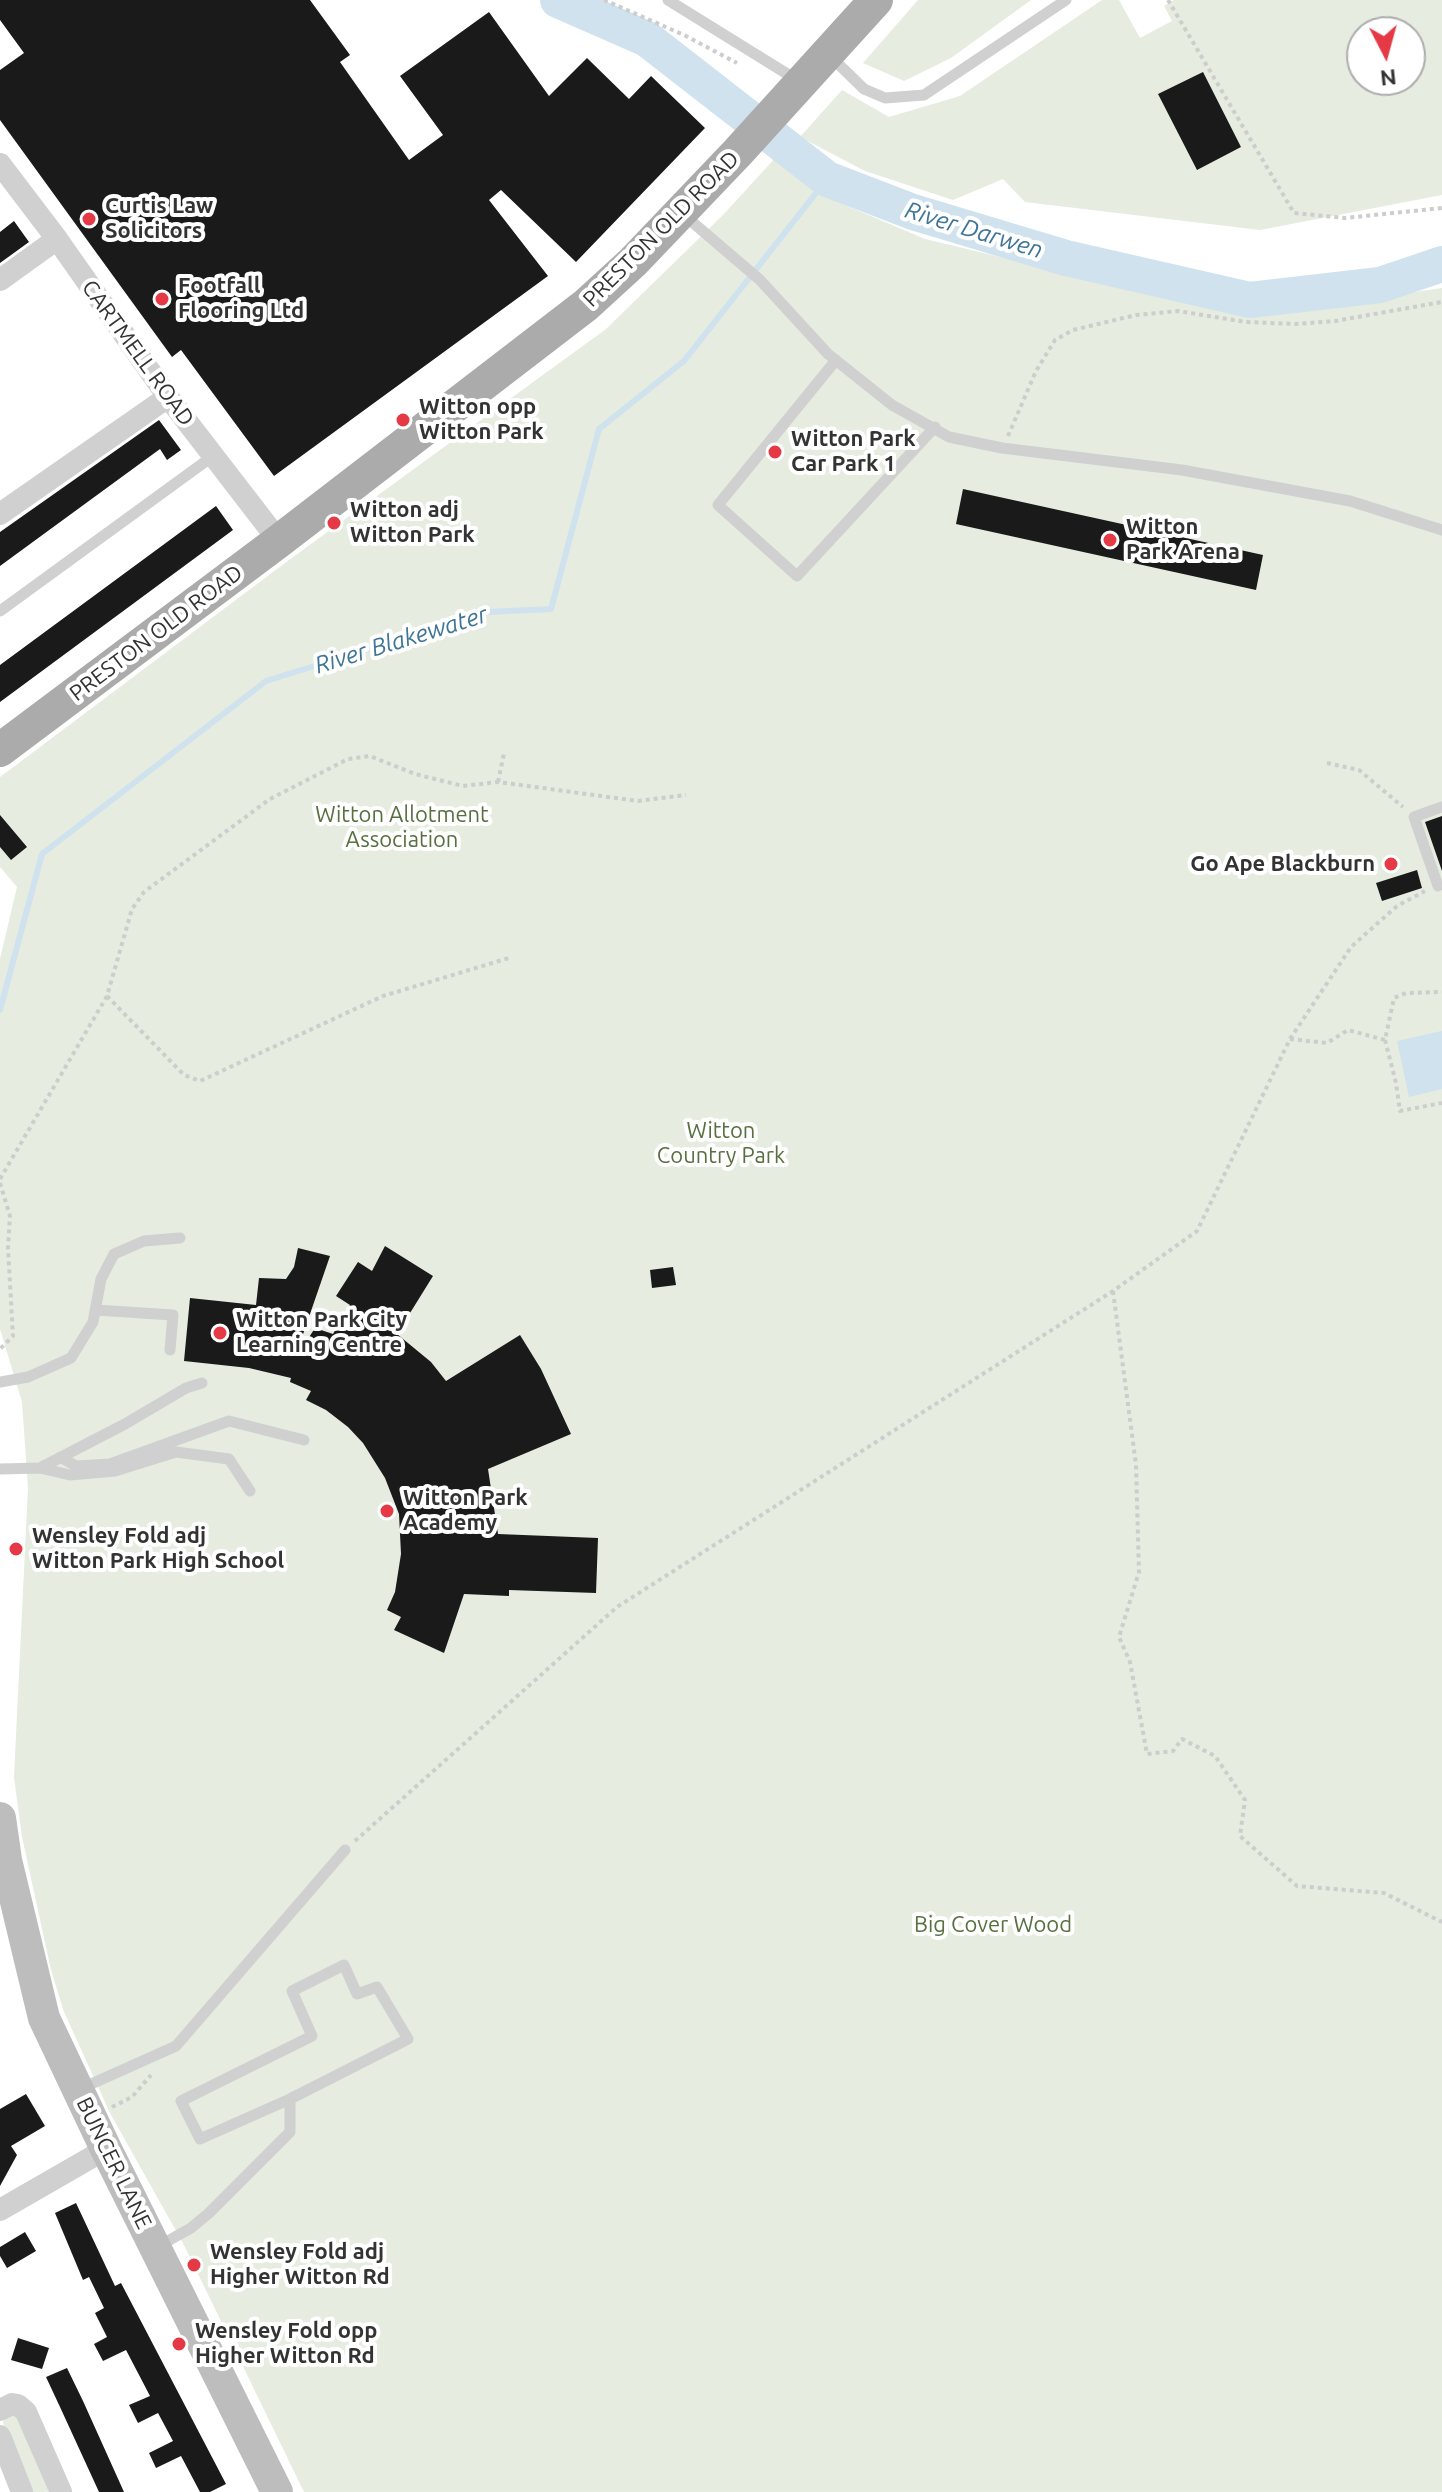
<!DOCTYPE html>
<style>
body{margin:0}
#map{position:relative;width:1442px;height:2492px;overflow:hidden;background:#fff;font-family:Ubuntu,sans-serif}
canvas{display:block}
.north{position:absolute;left:1346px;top:16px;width:80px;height:80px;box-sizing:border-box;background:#fff;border:2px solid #adadad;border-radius:50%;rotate:174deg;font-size:22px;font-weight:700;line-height:32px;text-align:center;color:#333}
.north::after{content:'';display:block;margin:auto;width:28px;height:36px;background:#e63946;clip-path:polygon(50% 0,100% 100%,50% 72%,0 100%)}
</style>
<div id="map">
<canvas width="1442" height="2492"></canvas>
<div class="north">N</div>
</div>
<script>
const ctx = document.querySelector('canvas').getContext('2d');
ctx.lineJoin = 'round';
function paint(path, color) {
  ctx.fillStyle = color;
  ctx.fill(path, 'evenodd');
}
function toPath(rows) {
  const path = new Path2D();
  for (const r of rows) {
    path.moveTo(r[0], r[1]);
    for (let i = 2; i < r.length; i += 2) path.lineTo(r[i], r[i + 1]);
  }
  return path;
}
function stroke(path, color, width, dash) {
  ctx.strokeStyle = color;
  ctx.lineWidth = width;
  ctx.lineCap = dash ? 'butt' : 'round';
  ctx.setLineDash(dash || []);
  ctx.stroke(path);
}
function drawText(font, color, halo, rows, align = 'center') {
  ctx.font = font + ' Ubuntu,sans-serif';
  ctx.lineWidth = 8;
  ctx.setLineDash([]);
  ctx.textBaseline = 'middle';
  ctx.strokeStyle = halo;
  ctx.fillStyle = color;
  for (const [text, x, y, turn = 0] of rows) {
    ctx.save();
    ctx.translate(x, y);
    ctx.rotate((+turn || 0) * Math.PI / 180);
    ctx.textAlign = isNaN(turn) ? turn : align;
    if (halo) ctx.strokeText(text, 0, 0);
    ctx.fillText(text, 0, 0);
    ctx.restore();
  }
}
const green = toPath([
 [918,0,1031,0,951,58,904,81,863,63],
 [1102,0,1119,0,1140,38,1172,21,1164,6,1174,0,1442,0,1442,195,1260,230,1025,202,1003,179,953,200,865,171,800,137,842,90,889,117,960,96],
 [1362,32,1410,32,1410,80,1362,80],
 [777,156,831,199,925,239,1222,310,1329,304,1442,288,1442,2492,304,2492,184,2245,110,2113,64,2012,51,1970,22,1837,14,1777,28,1488,22,1402,0,1329,0,959,17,887,0,867,0,777,289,560,606,329,723,215],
 [9,2414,18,2415,56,2492,31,2492,4,2428,3,2422]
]);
const water = toPath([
 [1442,1031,1442,1089,1409,1097,1397,1041]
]);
const stream = toPath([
 [0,1010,42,854,266,681,488,612,551,609,599,429,684,361,827,179]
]);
const river = toPath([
 [558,0,647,39,827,179,913,212,1066,258,1250,300,1380,285,1442,264]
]);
const building = toPath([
 [0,0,310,0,350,55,340,62,409,160,443,135,400,76,489,12,549,96,587,58,629,99,651,76,705,128,576,262,501,190,489,200,548,276,274,476,181,350,172,357,0,120,0,70,24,53,0,20],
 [1203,72,1241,147,1197,170,1158,94],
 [14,221,29,242,0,263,0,232],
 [159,420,181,450,167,460,160,449,0,566,0,532],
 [963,489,1263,555,1256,590,956,524],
 [216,506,233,530,0,702,0,665],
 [0,815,27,847,11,860,0,847],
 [1442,816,1442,871,1425,822],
 [1417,870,1422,888,1382,901,1376,883],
 [385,1246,433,1276,397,1334,431,1362,446,1381,520,1335,541,1369,571,1434,488,1469,498,1534,598,1538,596,1593,509,1590,509,1596,464,1594,444,1653,394,1630,401,1617,387,1610,395,1592,401,1554,399,1514,385,1478,363,1443,348,1427,326,1410,306,1400,311,1391,290,1382,291,1378,249,1368,184,1361,190,1298,256,1305,259,1278,286,1279,294,1267,298,1248,330,1256,300,1343,304,1345,315,1328,333,1334,350,1305,336,1296,358,1262,372,1271],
 [673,1267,676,1285,652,1288,650,1270],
 [26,2094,45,2126,11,2146,17,2155,0,2186,0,2109],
 [76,2203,115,2286,121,2283,226,2484,210,2492,200,2492,181,2456,156,2468,149,2453,173,2441,158,2413,138,2423,129,2405,150,2396,126,2350,103,2361,94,2344,107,2337,95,2313,104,2308,89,2277,83,2280,55,2213],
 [25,2232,36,2251,7,2268,0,2256,0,2247],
 [18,2338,49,2348,42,2369,11,2360],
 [67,2368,83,2401,124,2492,99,2492,60,2407,46,2377]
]);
const path = toPath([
 [604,0,684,35,737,63],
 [1168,0,1294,213,1345,218,1442,208],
 [1008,436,1036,371,1055,340,1073,330,1136,315,1178,311,1246,322,1296,324,1335,321,1442,302],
 [1327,763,1359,770,1403,807],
 [498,782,504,753],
 [107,996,184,1075,200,1081,383,996,509,958],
 [1290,1039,1327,1043,1348,1030,1385,1040,1394,998,1406,993,1442,992],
 [1385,1040,1396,1083,1400,1111,1442,1103],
 [0,1179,107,996,132,909,144,892,270,799,348,759,370,756,415,774,463,786,498,782,638,801,686,795],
 [0,1183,10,1216,8,1248,13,1336,0,1349],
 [1113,1291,1136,1465,1139,1572,1119,1637,1130,1662,1147,1754,1173,1751,1182,1739,1215,1756,1245,1800,1240,1836,1297,1886,1384,1893,1442,1922],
 [355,1841,617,1607,1113,1291,1197,1231,1290,1039,1351,947,1397,906,1425,891],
 [112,2107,132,2097,151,2075]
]);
const lane = toPath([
 [668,0,797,80],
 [829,55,864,89,885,98,924,95,1066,0],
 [684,215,760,280,828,354,892,405,949,437,1002,448,1182,470,1350,501,1442,530],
 [836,360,718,505,797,576,935,427],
 [0,611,213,456],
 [1438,886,1414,817,1442,807],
 [96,1310,173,1315,170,1350],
 [0,1382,28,1377,71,1358,93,1322,101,1279,114,1254,144,1241,180,1238],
 [60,1457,76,1466,110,1464,229,1421,304,1440],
 [40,1468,125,1424,186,1388,202,1383],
 [0,1469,40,1468,70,1475,115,1471,176,1452,229,1459,250,1491],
 [80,2089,176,2046,345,1850],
 [157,2247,191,2228,209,2213,290,2132,290,2099,408,2039,377,1987,357,1994,344,1965,292,1991,312,2036,181,2101,200,2139,290,2099]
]);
const street = toPath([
 [0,164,57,239,168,397,279,541],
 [0,280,57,239],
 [0,514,168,397],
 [0,2210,106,2149],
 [0,2410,12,2404,18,2405,26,2412,61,2492],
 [0,2436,22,2492]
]);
const secondary = toPath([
 [0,1818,6,1860,44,2018,106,2149,277,2492]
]);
const primary = toPath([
 [0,750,279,541,586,305,633,262,738,152,876,0]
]);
const markers = [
 [89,219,8,"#e63946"],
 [162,299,8,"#e63946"],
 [403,420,8,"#e63946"],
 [775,452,8,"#e63946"],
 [334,523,8,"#e63946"],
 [1110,540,8,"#e63946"],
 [1391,864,8,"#e63946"],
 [220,1333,8,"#e63946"],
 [387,1511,8,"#e63946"],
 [16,1549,8,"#e63946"],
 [194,2265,8,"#e63946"],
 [179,2344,8,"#e63946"]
];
const poiNames = [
 ["Curtis Law",105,206],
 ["Solicitors",105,231],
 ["Footfall",178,286],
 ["Flooring Ltd",178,311],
 ["Witton opp",419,407],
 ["Witton Park",419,432],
 ["Witton Park",791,439],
 ["Car Park 1",791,464],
 ["Witton adj",350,510],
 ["Witton Park",350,535],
 ["Witton",1126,527],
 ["Park Arena",1126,552],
 ["Go Ape Blackburn",1375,864,"right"],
 ["Witton Park City",236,1320],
 ["Learning Centre",236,1345],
 ["Witton Park",403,1498],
 ["Academy",403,1523],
 ["Wensley Fold adj",32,1536],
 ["Witton Park High School",32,1561],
 ["Wensley Fold adj",210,2252],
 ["Higher Witton Rd",210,2277],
 ["Wensley Fold opp",195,2331],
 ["Higher Witton Rd",195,2356]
];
const streetNames = [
 ["PRESTON OLD ROAD",661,229,-45],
 ["CARTMELL ROAD",138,353,54],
 ["PRESTON OLD ROAD",156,633,-37],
 ["BUNCER LANE",114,2163,64]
];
const parkNames = [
 ["Witton Allotment",402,815],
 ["Association",402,840],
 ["Witton",721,1131],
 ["Country Park",721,1156],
 ["Big Cover Wood",993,1925]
];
const waterNames = [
 ["River Darwen",974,230,17],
 ["River Blakewater",401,640,-17]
];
paint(green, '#e6ecdf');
paint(water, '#cfe2ee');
stroke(stream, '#cfe2ee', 6);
stroke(river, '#cfe2ee', 36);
paint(building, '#1a1a1a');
stroke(path, '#cdcdcd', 4, [4, 4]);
stroke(lane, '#d0d0d0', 11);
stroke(street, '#d0d0d0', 22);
stroke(secondary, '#bdbdbd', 32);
stroke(primary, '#ababab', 34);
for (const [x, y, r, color] of markers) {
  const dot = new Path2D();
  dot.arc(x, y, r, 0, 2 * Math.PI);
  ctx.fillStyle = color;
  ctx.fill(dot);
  stroke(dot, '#fff', 3);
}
drawText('bold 22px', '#333', '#fff', poiNames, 'left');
drawText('22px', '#333', '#fff', streetNames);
drawText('22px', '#56703f', '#fff', parkNames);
drawText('italic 24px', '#3f7597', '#fff', waterNames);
</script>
